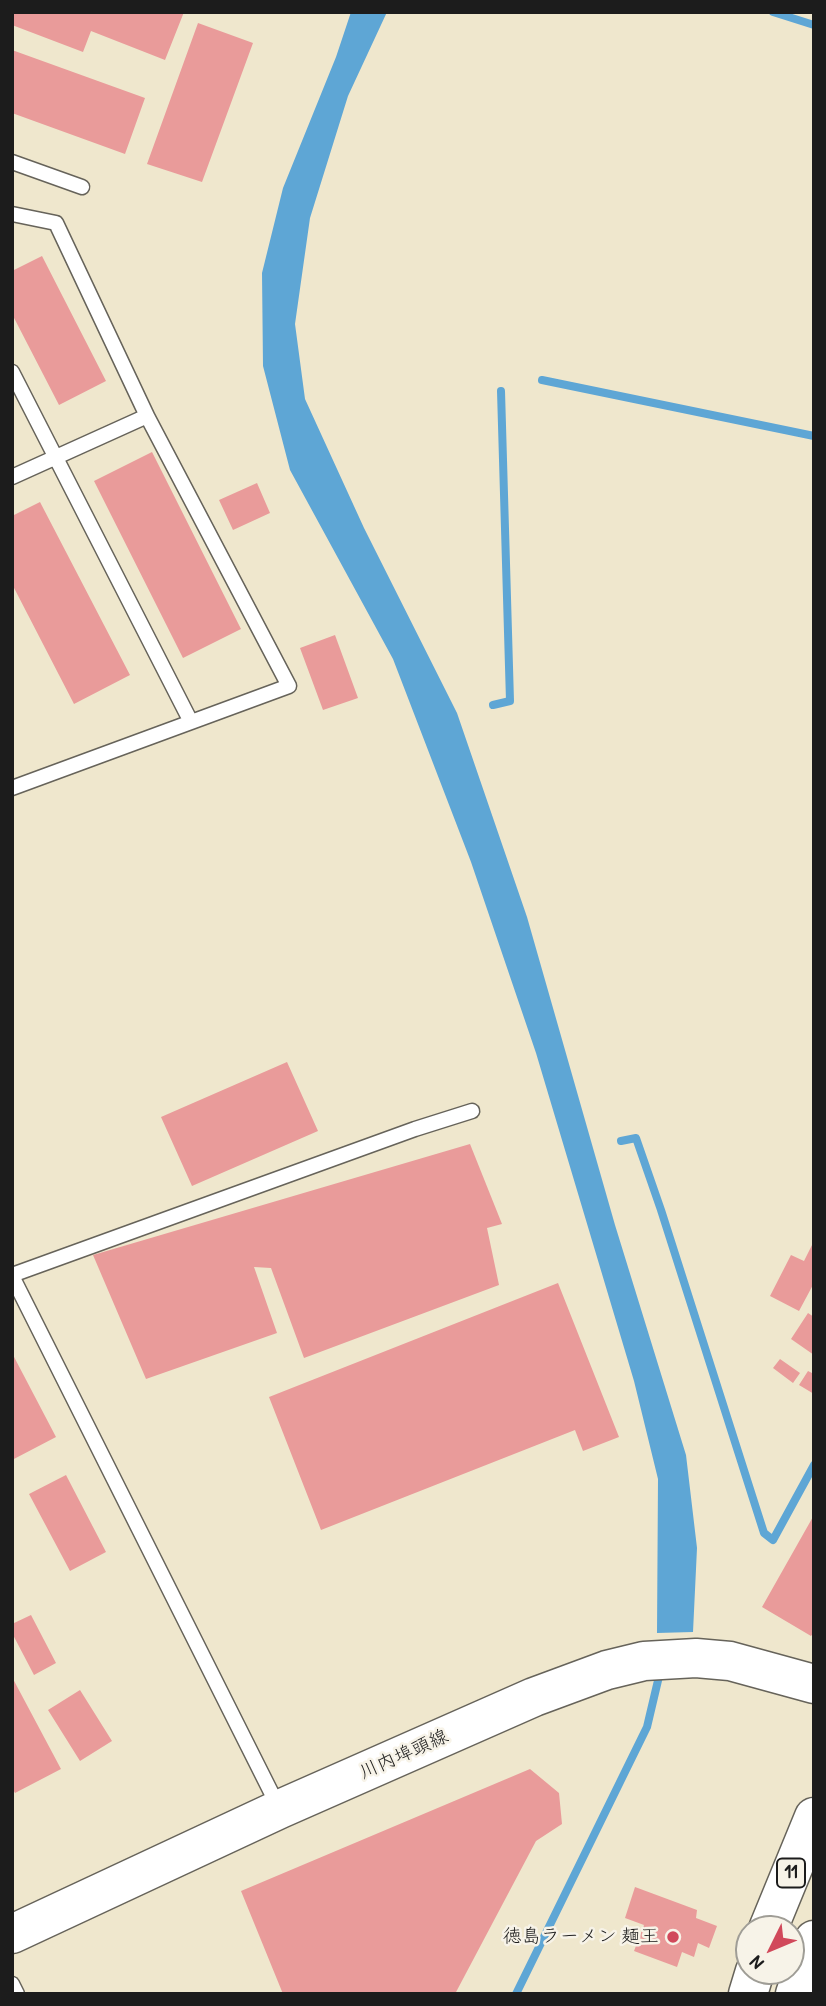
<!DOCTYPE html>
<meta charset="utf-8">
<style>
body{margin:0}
#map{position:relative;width:826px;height:2006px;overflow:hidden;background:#efe7cd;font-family:"Patrick Hand",sans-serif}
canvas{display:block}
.frame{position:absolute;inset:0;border:14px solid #1c1c1c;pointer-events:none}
.north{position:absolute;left:735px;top:1915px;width:70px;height:70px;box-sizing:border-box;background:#f7f3e8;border:2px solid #9f9d96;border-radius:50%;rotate:227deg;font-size:19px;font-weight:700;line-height:28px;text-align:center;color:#1c1c1c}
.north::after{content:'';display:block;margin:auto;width:24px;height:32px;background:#d1495b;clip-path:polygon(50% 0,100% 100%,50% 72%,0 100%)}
</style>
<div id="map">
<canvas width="826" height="2006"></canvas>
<div class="frame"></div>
<div class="north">N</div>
</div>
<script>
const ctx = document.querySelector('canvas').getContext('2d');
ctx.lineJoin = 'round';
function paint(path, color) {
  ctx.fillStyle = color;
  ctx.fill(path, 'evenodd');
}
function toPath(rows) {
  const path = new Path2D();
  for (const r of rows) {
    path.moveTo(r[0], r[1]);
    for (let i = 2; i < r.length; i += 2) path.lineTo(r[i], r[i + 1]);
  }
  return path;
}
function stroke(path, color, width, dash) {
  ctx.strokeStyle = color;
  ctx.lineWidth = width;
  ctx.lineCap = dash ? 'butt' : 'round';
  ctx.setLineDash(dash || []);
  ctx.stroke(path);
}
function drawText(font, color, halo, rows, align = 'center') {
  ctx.font = font + ' "Patrick Hand","Klee One",sans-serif';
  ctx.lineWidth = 5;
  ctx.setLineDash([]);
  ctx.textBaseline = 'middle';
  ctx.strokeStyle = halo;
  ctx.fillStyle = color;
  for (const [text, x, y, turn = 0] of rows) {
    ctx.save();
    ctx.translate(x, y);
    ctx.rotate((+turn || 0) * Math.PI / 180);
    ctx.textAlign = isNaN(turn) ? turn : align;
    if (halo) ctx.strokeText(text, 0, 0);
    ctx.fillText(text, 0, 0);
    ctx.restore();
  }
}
const water = toPath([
 [351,12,387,12,348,96,310,218,295,324,305,399,364,528,457,713,527,917,615,1225,686,1455,697,1548,693,1632,657,1633,658,1479,634,1381,536,1053,471,862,393,659,290,470,263,366,262,273,283,188,336,57]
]);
const stream = toPath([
 [773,12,814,25],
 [542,380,814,436],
 [493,705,510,701,501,391],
 [621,1141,636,1138,661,1210,764,1533,773,1540,814,1465],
 [516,1994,647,1727,660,1672]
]);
const building = toPath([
 [12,12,184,12,165,60,91,31,83,52,12,25],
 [198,23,253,43,202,182,147,164],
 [12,50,145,98,125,154,12,113],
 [42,256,106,381,59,405,12,314,12,271],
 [152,452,241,629,183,658,94,481],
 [257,483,270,513,233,530,219,500],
 [40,502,130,675,74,704,12,584,12,516],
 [335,635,358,698,323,710,300,648],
 [287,1062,318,1131,192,1186,161,1117],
 [470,1144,502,1224,487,1228,499,1285,304,1358,271,1268,254,1267,277,1333,146,1379,93,1255],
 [814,1241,814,1283,799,1311,770,1296,791,1255,804,1261],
 [558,1283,619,1437,583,1451,575,1430,321,1530,269,1397],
 [808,1313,814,1317,814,1355,791,1339],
 [12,1353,56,1437,12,1460],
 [780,1359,800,1373,793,1383,773,1368],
 [808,1371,814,1374,814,1394,799,1385],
 [66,1475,106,1552,70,1571,29,1494],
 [814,1515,814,1632,811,1636,762,1607],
 [31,1615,56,1663,34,1675,12,1633,12,1624],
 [12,1677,61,1769,15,1793,12,1788],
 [80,1690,112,1741,80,1761,48,1710],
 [530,1769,559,1793,562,1824,536,1841,455,1994,283,1994,241,1891],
 [635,1887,697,1910,696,1918,717,1926,709,1948,698,1943,694,1957,682,1952,677,1967,634,1951,644,1925,625,1918]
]);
const service = toPath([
 [12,162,82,187],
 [12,214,56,223,147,416,12,477],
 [12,372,191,722],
 [12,788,289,686,147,416],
 [12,1275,415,1129,472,1111],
 [12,1276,279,1808],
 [12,1984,17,1994]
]);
const secondary = toPath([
 [12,1934,280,1809,534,1697,607,1670,644,1661,696,1658,730,1661,814,1684]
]);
const trunk = toPath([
 [768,1929,814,1817],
 [748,1994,755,1971],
 [795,1994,814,1940]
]);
const markers = [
 [673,1937,7,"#d1495b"]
];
const shields = [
 [791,1873,28]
];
const shieldNames = [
 ["11",791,1873]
];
const streetNames = [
 ["川内埠頭線",404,1755,-24]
];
const poiNames = [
 ["徳島ラーメン 麺王",659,1937]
];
paint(water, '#5ea6d5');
stroke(stream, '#5ea6d5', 8);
paint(building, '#e99b9a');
stroke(service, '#66635a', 17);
stroke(secondary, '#66635a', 41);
stroke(trunk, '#66635a', 41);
stroke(service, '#fff', 14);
stroke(secondary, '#fff', 38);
stroke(trunk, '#fff', 38);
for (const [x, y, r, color] of markers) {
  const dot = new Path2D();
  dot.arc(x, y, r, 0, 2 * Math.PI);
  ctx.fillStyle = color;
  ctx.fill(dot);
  stroke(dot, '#f7f3e8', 2.5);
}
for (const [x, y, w] of shields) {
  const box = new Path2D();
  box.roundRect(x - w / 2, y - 14.5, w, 29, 5);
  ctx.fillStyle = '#f7f3e8';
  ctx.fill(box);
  stroke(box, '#1c1c1c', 2);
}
drawText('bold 18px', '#1c1c1c', null, shieldNames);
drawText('19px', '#1c1c1c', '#f7f3e8', streetNames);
drawText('19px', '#1c1c1c', '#f7f3e8', poiNames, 'right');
</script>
